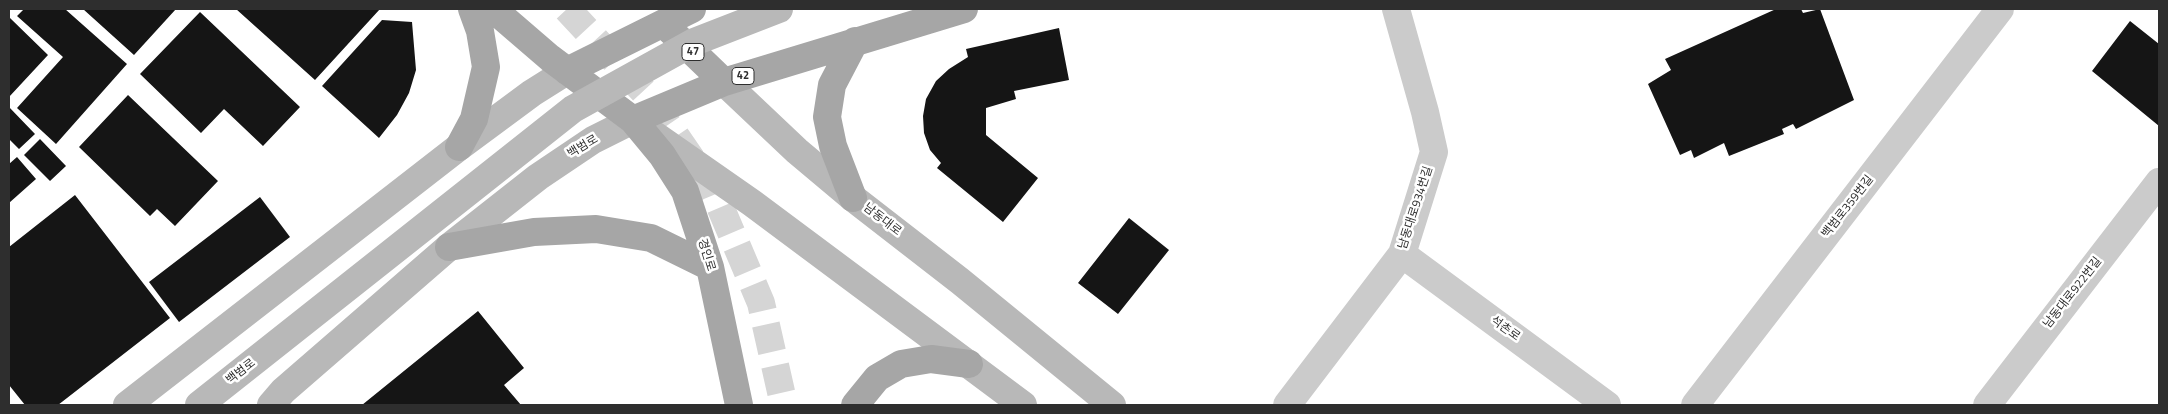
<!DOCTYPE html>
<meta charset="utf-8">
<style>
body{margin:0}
#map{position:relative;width:2168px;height:414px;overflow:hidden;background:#fff;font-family:"Titillium Web",sans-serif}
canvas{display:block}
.frame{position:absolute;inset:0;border:10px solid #2e2e2e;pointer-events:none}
</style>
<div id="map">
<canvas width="2168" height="414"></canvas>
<div class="frame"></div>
</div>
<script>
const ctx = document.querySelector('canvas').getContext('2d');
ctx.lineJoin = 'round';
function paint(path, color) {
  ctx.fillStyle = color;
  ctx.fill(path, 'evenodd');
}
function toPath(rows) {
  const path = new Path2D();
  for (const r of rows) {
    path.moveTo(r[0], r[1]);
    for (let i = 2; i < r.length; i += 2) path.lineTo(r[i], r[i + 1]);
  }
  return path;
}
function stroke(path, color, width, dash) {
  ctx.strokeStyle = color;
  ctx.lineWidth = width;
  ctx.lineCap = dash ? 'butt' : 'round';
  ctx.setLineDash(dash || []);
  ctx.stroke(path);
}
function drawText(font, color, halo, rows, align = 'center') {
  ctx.font = font + ' "Titillium Web","Noto Sans KR",sans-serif';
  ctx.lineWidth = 5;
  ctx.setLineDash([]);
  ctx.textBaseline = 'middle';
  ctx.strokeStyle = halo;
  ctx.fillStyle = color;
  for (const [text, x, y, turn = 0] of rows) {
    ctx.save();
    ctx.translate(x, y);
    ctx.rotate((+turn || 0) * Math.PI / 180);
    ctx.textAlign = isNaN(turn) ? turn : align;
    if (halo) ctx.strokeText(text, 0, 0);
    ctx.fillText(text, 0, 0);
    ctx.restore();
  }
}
const building = toPath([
 [24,9,65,9,127,64,56,144,17,108,63,57,17,16],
 [83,9,176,9,134,55],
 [236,9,380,9,315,80],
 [1776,9,1801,9,1803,13,1820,9,1854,100,1796,129,1793,124,1782,129,1784,134,1729,156,1724,143,1694,158,1691,150,1680,155,1648,84,1671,70,1665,59],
 [200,12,300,107,263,146,224,109,201,133,140,74],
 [10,18,48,55,9,97,9,19],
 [382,20,412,22,416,70,409,93,397,115,379,138,322,86],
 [2130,21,2159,44,2159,126,2092,71],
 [1059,28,1069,80,1014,91,1016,99,986,108,986,135,1038,178,1003,222,937,168,941,163,930,150,924,133,923,116,926,99,936,81,949,69,968,57,966,49],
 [128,95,218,181,175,226,157,209,150,216,79,147],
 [9,107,35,134,19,149,9,139],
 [40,139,66,166,50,181,24,155],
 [17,157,36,179,9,203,9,164],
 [75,195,170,318,58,405,25,405,9,385,9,247],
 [260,197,290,237,179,322,149,282],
 [1129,218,1169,250,1118,314,1078,283],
 [478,311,524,368,504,385,521,405,362,405]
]);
const primaryTunnel = toPath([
 [567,9,649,97,714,192,761,303,784,405]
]);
const minor = toPath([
 [1402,254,1607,405],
 [1287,405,1402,254,1434,152,1425,112,1396,9],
 [1695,405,2000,9],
 [1987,405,2159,182]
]);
const secondary = toPath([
 [724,82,797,151,853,198,960,281,1112,405],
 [127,405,459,147,532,93,567,71],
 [271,405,283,391,449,247,538,177,593,140,633,120,752,203,1023,405]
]);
const primary = toPath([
 [493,9,550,58,633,120,662,155,685,191,710,267,739,405],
 [671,31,724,82],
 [567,71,692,9],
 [633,120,724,82,964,9],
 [459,147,474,119,486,67,480,31,472,9],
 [853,198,833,146,827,117,832,85,855,41],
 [449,247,534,232,596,229,651,238,710,267],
 [855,405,877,378,901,364,931,359,969,364]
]);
const secondaryBridge = toPath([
 [199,405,573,109,694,42,779,9]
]);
const shields = [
 [693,52,22],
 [743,76,22]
];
const shieldNames = [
 ["47",693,52],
 ["42",743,76]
];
const streetNames = [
 ["백범로",583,147,-31],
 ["백범로359번길",1848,207,-52],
 ["남동대로934번길",1416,208,-72],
 ["남동대로",882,220,38],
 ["경인로",706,255,73],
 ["남동대로922번길",2073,293,-52],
 ["석촌로",1505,329,36],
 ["백범로",241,372,-38]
];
paint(building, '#151515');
stroke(primaryTunnel, '#d5d5d5', 28, [28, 14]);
stroke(minor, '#cbcbcb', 28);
stroke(secondary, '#b8b8b8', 28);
stroke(primary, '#a6a6a6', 28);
stroke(secondaryBridge, '#b8b8b8', 28);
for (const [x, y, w] of shields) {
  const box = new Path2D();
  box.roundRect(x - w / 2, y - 8.5, w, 17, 4);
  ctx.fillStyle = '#fff';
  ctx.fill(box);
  stroke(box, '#2e2e2e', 1);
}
drawText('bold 11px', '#2e2e2e', null, shieldNames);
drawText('12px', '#2e2e2e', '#fff', streetNames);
</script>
